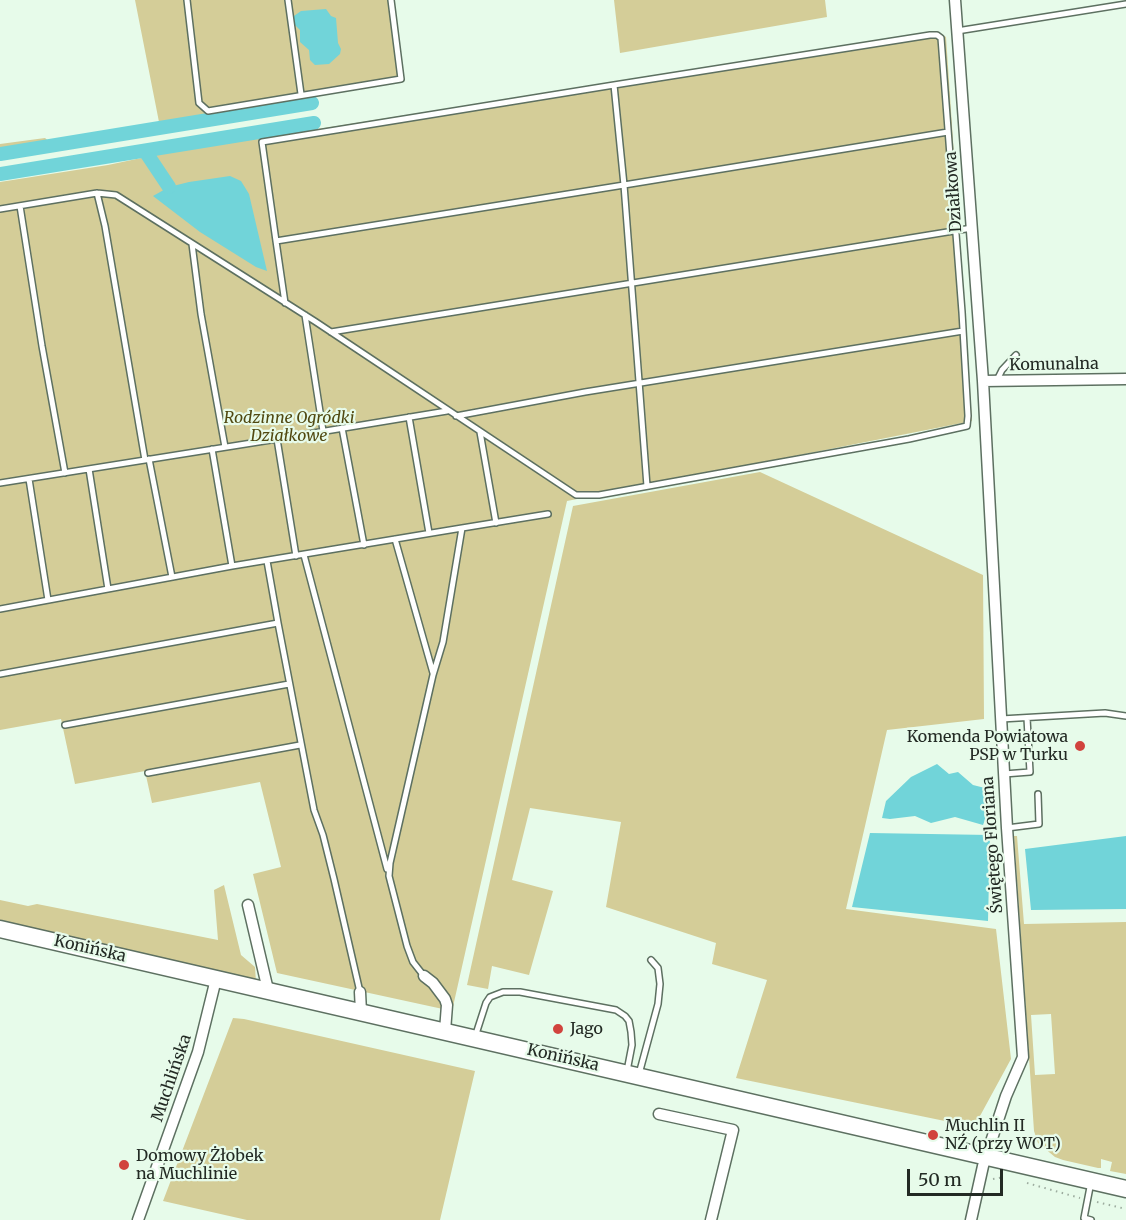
<!DOCTYPE html>
<meta charset="utf-8">
<style>
body{margin:0}
#map{position:relative;width:1126px;height:1220px;overflow:hidden;background:#e7fbea;font-family:Merriweather,serif}
canvas{display:block}
.scale{position:absolute;left:907px;top:1169px;width:96px;height:27px;box-sizing:border-box;border:3px solid #232a24;border-top:0;padding-left:8px;font-size:18px;line-height:21px;white-space:nowrap;color:#232a24;-webkit-text-stroke:4px #e7fbea;paint-order:stroke}
</style>
<div id="map">
<canvas width="1126" height="1220"></canvas>
<div class="scale">50 m</div>
</div>
<script>
const ctx = document.querySelector('canvas').getContext('2d');
ctx.lineJoin = 'round';
function paint(path, color) {
  ctx.fillStyle = color;
  ctx.fill(path, 'evenodd');
}
function toPath(rows) {
  const path = new Path2D();
  for (const r of rows) {
    path.moveTo(r[0], r[1]);
    for (let i = 2; i < r.length; i += 2) path.lineTo(r[i], r[i + 1]);
  }
  return path;
}
function stroke(path, color, width, dash) {
  ctx.strokeStyle = color;
  ctx.lineWidth = width;
  ctx.lineCap = dash ? 'butt' : 'round';
  ctx.setLineDash(dash || []);
  ctx.stroke(path);
}
function drawText(font, color, halo, rows, align = 'center') {
  ctx.font = font + ' Merriweather,serif';
  ctx.lineWidth = 4.5;
  ctx.setLineDash([]);
  ctx.textBaseline = 'middle';
  ctx.strokeStyle = halo;
  ctx.fillStyle = color;
  for (const [text, x, y, turn = 0] of rows) {
    ctx.save();
    ctx.translate(x, y);
    ctx.rotate((+turn || 0) * Math.PI / 180);
    ctx.textAlign = isNaN(turn) ? turn : align;
    if (halo) ctx.strokeText(text, 0, 0);
    ctx.fillText(text, 0, 0);
    ctx.restore();
  }
}
const green = toPath([
 [135,0,394,0,404,81,159,122],
 [614,0,825,0,827,17,620,53],
 [937,31,946,37,972,421,567,501,452,1011,277,973,253,874,281,867,260,782,152,803,145,771,75,784,61,719,0,730,0,182,108,165,160,154],
 [45,138,60,150,0,159,0,144],
 [760,472,983,575,984,719,887,730,846,909,996,929,1011,1059,974,1127,736,1078,767,980,712,964,716,943,606,907,621,822,530,808,512,880,553,891,529,975,492,966,488,989,467,985,573,506],
 [1014,836,1017,836,1024,924,1126,922,1126,1174,1110,1171,1112,1162,1101,1159,1101,1168,1098,1168,1063,1160,1055,1157,1038,1143,1034,1131],
 [1051,1014,1055,1074,1035,1075,1031,1015],
 [224,885,241,955,255,967,256,982,0,924,0,900,28,906,37,904,218,940,214,890],
 [233,1018,244,1019,475,1071,440,1220,247,1220,163,1201]
]);
const water = toPath([
 [326,9,331,16,336,18,338,43,341,49,340,54,329,64,315,65,310,60,309,50,300,42,300,30,293,23,294,16,301,11],
 [230,176,241,181,249,194,267,271,256,267,200,232,153,196,169,187,189,182],
 [937,764,949,774,958,772,973,785,985,788,993,798,983,825,955,817,931,823,915,816,890,819,882,818,886,801,911,777],
 [870,833,990,835,988,921,852,907],
 [1126,836,1126,909,1031,910,1025,849]
]);
const canal = toPath([
 [145,151,169,187],
 [0,154,312,103],
 [0,174,314,123]
]);
const path = toPath([
 [993,1179,1004,1177],
 [1027,1183,1080,1198],
 [1097,1202,1126,1209]
]);
const lane = toPath([
 [187,0,199,103,208,111,401,79,391,0],
 [288,0,301,94],
 [957,31,1126,4],
 [97,193,105,226,145,460],
 [20,206,42,346,65,473],
 [0,209,97,193,116,195,316,322,576,495,599,495,909,439,967,426,968,416,962,312,941,38,937,35,930,35,614,85],
 [276,241,624,185,614,85,262,142,276,241,285,303],
 [192,244,201,314,225,447],
 [305,315,323,431],
 [331,332,972,228],
 [997,380,1002,370,1016,355],
 [456,416,585,392,963,331],
 [409,417,429,533],
 [342,428,364,545],
 [480,432,496,523],
 [277,439,447,411],
 [212,449,232,566],
 [149,459,172,577],
 [89,469,108,589],
 [29,479,48,600],
 [0,483,277,439,296,556],
 [647,486,624,185,948,132],
 [462,528,548,514],
 [395,539,433,673],
 [304,555,387,869],
 [0,609,232,566,462,528,443,642,433,675,390,863,389,876,407,946,413,962,424,976],
 [278,623,314,810,323,835,334,879,360,992],
 [0,674,278,623,267,561],
 [1001,719,1105,713,1126,716],
 [65,725,289,684],
 [148,773,300,745],
 [1004,774,1030,772,1027,718],
 [1007,828,1039,824,1038,794],
 [475,1037,486,1003,490,997,503,992,520,992,616,1010,625,1016,629,1021,631,1032,632,1045,627,1071],
 [639,1074,658,1004,660,984,658,968,651,960],
 [1091,1220,1084,1218,1091,1182]
]);
const street = toPath([
 [955,0,983,381,1007,828,1023,1057,1006,1096,983,1166,971,1220],
 [983,381,1126,379],
 [248,905,268,990],
 [424,976,433,983,445,999,447,1005,445,1031],
 [360,992,361,1012],
 [659,1114,733,1130,711,1220],
 [138,1220,198,1052,216,979]
]);
const primary = toPath([
 [0,929,1126,1189]
]);
const markers = [
 [1080,746,6,"#d1433d"],
 [558,1029,6,"#d1433d"],
 [933,1135,6,"#d1433d"],
 [124,1165,6,"#d1433d"]
];
const streetNames = [
 ["Działkowa",954,192,-94],
 ["Komunalna",1054,365,-1],
 ["Świętego Floriana",993,845,-94],
 ["Konińska",90,949,13],
 ["Konińska",563,1058,13],
 ["Muchlińska",172,1078,-71]
];
const parkNames = [
 ["Rodzinne Ogródki",289,418],
 ["Działkowe",289,436]
];
const poiNames = [
 ["Komenda Powiatowa",1068,737,"right"],
 ["PSP w Turku",1068,755,"right"],
 ["Jago",570,1029],
 ["Muchlin II",945,1126],
 ["NŹ (przy WOT)",945,1144],
 ["Domowy Żłobek",136,1156],
 ["na Muchlinie",136,1174]
];
paint(green, '#d4cd98');
paint(water, '#71d4d9');
stroke(canal, '#71d4d9', 14);
stroke(lane, '#5d7061', 8);
stroke(street, '#5d7061', 13);
stroke(primary, '#5d7061', 19);
stroke(path, '#9dac9f', 2, [1.5, 4.5]);
stroke(lane, '#fff', 5);
stroke(street, '#fff', 10);
stroke(primary, '#fff', 16);
for (const [x, y, r, color] of markers) {
  const dot = new Path2D();
  dot.arc(x, y, r, 0, 2 * Math.PI);
  ctx.fillStyle = color;
  ctx.fill(dot);
  stroke(dot, '#e7fbea', 2);
}
drawText('16px', '#232a24', '#e7fbea', streetNames);
drawText('italic 16px', '#504810', '#e7fbea', parkNames);
drawText('16px', '#232a24', '#e7fbea', poiNames, 'left');
</script>
